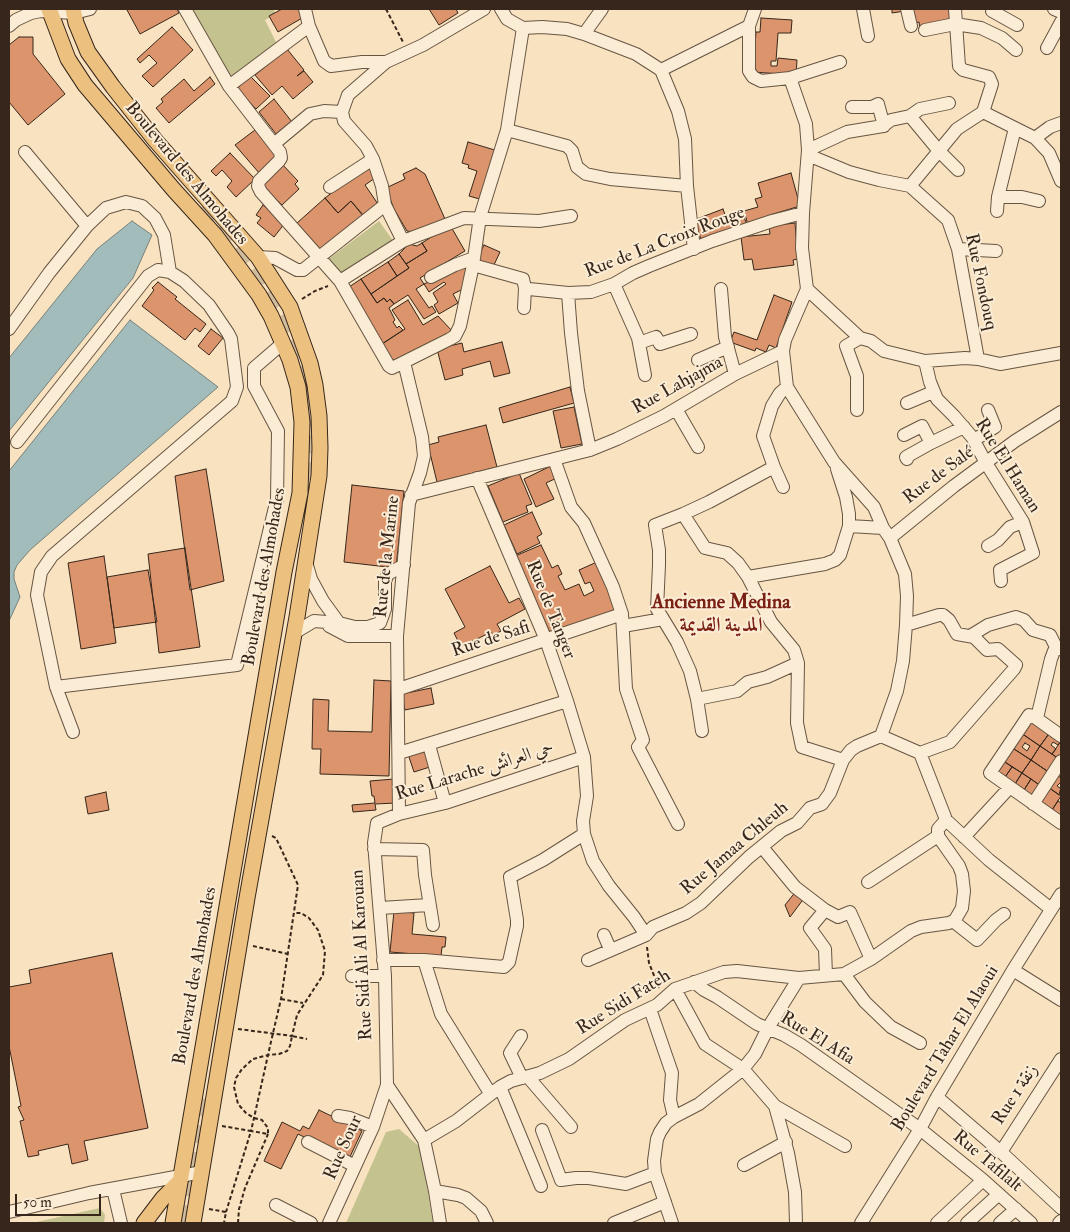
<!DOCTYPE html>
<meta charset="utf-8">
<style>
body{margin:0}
#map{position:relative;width:1070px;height:1232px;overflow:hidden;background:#f9e2bf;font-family:"IM FELL Double Pica",serif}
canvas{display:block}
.frame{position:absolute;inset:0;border:10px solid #36261b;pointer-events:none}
.scale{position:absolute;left:15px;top:1194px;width:86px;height:22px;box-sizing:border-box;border:2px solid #36261b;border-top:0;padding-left:6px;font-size:15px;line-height:18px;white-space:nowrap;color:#36261b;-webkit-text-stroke:4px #fbecd5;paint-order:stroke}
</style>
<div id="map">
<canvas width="1070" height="1232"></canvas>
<div class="frame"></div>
<div class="scale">50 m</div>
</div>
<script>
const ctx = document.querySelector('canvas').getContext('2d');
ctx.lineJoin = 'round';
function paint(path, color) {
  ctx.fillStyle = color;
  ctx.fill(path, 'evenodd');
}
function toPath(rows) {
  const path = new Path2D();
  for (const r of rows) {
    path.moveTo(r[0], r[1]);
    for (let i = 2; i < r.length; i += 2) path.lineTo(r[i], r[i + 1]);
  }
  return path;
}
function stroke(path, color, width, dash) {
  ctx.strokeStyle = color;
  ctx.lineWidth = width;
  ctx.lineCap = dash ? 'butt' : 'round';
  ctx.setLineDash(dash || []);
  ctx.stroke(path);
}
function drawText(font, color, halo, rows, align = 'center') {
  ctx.font = font + ' "IM FELL Double Pica",Amiri,serif';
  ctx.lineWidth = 4;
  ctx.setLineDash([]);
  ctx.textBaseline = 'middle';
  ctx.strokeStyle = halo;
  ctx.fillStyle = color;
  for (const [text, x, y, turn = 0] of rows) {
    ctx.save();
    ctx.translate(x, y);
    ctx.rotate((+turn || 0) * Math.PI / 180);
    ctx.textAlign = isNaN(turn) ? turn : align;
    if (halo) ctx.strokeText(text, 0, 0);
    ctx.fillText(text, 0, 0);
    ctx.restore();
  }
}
const green = toPath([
 [186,9,273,9,276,14,265,20,277,44,229,86],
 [379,221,394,242,338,277,326,261],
 [399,1129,421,1148,433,1223,346,1223,386,1132],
 [100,1208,105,1215,104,1223,32,1223]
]);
const water = toPath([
 [132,221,152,235,133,278,9,431,9,358,97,249,132,221],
 [130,320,218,387,30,550,17,565,14,572,14,579,20,597,9,621,9,471,130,320]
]);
const building = toPath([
 [129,9,177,9,179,13,140,34,127,10,129,9],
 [282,9,299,9,304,17,278,32,269,16,282,9],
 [429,9,456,9,458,13,439,25,429,9],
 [892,9,905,9,905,11,892,13,892,9],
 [917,9,949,9,952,24,920,30,919,22,911,24,909,10,917,9],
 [761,18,792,20,791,33,778,33,776,61,771,61,771,66,777,66,778,58,797,60,796,75,753,72,756,32,760,32,761,18],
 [172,27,193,50,153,87,142,76,157,63,149,55,140,63,137,59,172,27],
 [19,37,33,37,33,54,65,94,28,125,9,102,9,45,19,37],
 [287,49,304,70,297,76,304,71,313,82,293,99,282,86,272,95,255,75,287,49],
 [250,76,270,96,256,109,237,89,250,76],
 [210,77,215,84,169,123,156,108,163,102,161,99,184,79,194,91,210,77],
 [274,99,292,122,276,134,259,112,274,99],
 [255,130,279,158,260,174,235,145,255,130],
 [468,142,498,151,483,200,469,196,477,171,468,168,469,165,462,163,468,142],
 [230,153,255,179,236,197,227,187,232,181,222,170,216,176,211,171,230,153],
 [282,164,298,181,295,184,299,189,282,205,261,184,282,164],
 [371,166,375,178,365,185,378,204,364,217,351,201,338,213,325,198,347,181,371,166],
 [416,168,425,174,445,219,414,232,407,231,394,209,386,188,405,179,403,174,416,168],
 [791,173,800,206,770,215,748,225,744,211,758,207,755,199,762,197,758,183,791,173],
 [325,198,338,213,351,201,363,215,320,249,297,223,325,198],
 [263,205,285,223,274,237,257,223,261,218,256,215,263,205],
 [723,209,728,223,744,217,747,225,702,242,694,220,723,209],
 [795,223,798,259,793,260,794,265,754,270,752,259,744,260,741,237,770,234,769,226,795,223],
 [450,225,465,251,420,278,424,284,416,289,429,308,432,306,436,312,424,319,408,295,394,304,390,299,387,302,384,298,377,303,371,294,409,268,406,264,427,251,422,243,450,225],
 [422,243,427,251,406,264,399,254,409,244,417,246,422,243],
 [484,245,500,252,493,267,477,259,484,245],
 [399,254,409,268,397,276,388,262,399,254],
 [388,262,397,276,371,294,361,279,388,262],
 [469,263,463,289,453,294,458,303,439,314,434,305,438,302,433,293,446,284,444,282,429,292,424,284,469,263],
 [361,279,377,303,384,298,387,302,390,299,394,304,389,308,395,320,393,322,397,328,399,326,403,330,382,344,349,287,361,279],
 [158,282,177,297,175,299,206,324,200,332,195,328,185,340,142,306,154,290,152,288,158,282],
 [774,295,792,302,776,348,769,345,766,352,756,348,755,351,730,342,734,332,757,340,774,295],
 [408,300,423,325,438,316,453,332,395,363,391,361,382,344,405,329,392,310,408,300],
 [211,329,223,338,209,355,198,346,211,329],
 [502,342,510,373,494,377,490,361,462,369,463,375,445,380,437,349,462,343,464,352,502,342],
 [570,387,574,403,503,423,499,408,570,387],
 [574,407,582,444,561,448,553,411,574,407],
 [486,425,497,467,437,482,428,445,439,442,438,437,486,425],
 [553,465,559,477,546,483,554,499,536,507,524,479,553,465],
 [206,469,224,581,190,590,175,476,206,469],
 [519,473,532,504,526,506,528,512,503,522,488,486,519,473],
 [352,485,404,491,396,568,344,562,352,485],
 [532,512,542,534,537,537,540,543,517,554,504,525,532,512],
 [541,545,552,568,558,565,562,574,558,576,565,590,579,584,584,596,594,591,590,582,585,584,579,570,597,562,618,608,552,637,515,556,541,545],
 [185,548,200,647,159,653,148,554,185,548],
 [104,556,116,643,81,649,68,563,104,556],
 [490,566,509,603,519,598,525,609,497,624,501,631,493,635,491,632,461,647,454,633,465,627,445,589,490,566],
 [148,570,157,622,114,628,107,577,148,570],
 [374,680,391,681,389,776,320,774,321,749,312,749,313,699,329,700,328,731,372,732,374,680],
 [431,688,434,704,405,710,402,694,431,688],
 [1032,717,1051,731,1040,746,1021,733,1032,717],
 [1051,731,1061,741,1058,745,1053,742,1051,745,1056,749,1052,754,1040,746,1051,731],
 [1021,733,1040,746,1031,760,1011,747,1021,733],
 [1025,743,1030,746,1027,751,1022,747,1025,743],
 [1061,741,1061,756,1059,759,1052,754,1061,741],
 [1040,746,1059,759,1050,773,1031,760,1040,746],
 [1011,747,1031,760,1022,773,1002,760,1011,747],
 [428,748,433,766,414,772,408,754,428,748],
 [1002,760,1012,767,1003,780,995,771,1002,760],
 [1031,760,1050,773,1041,786,1022,773,1031,760],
 [1012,767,1022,773,1013,787,1003,780,1012,767],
 [1022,773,1031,779,1022,793,1013,787,1022,773],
 [1057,775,1061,778,1061,784,1060,783,1057,786,1060,788,1061,787,1059,795,1048,787,1057,775],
 [394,779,396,803,375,804,376,810,353,812,352,805,375,803,374,796,372,796,370,781,394,779],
 [1031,779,1041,786,1032,800,1022,793,1031,779],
 [1048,787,1061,796,1050,813,1037,804,1048,787],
 [106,792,109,810,88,814,85,797,106,792],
 [1058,801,1061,803,1061,821,1050,813,1058,801],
 [797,890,805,897,790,917,785,905,797,890],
 [394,911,414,913,412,934,446,937,445,947,442,947,441,956,390,952,394,911],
 [112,953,148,1128,84,1141,88,1160,72,1164,68,1144,38,1151,39,1155,28,1157,20,1121,24,1120,18,1107,21,1106,9,1046,9,987,31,983,29,970,112,953],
 [319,1110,362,1131,349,1159,298,1134,281,1169,264,1161,282,1122,300,1131,303,1126,309,1129,319,1110]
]);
const highwayTunnel = toPath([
 [204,205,232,240,261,281,278,310,295,350,300,368,305,393],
 [306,480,309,453,308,424],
 [184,1223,202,1095]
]);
const path = toPath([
 [386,9,403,42],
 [302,299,315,291,328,286],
 [272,836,276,838,298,885,281,999,273,1033,268,1055,254,1118,251,1131,268,1134,268,1128,262,1120,254,1118,246,1113,238,1104,234,1087,236,1078,242,1069,253,1059,268,1055,279,1054,287,1051,290,1046,292,1036,307,1039],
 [253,946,288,954],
 [647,947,649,963,659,988],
 [281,999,303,1003],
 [238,1029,292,1036,297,1015,323,975,325,951,318,930,309,918,301,913,294,913],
 [222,1126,251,1131,226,1212],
 [209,1209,226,1212,224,1223],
 [238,1223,239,1209,245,1188,268,1134]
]);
const minor = toPath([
 [185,9,229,86,280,152,281,158,279,161,259,181,258,186,261,192,340,281,389,366,392,368,450,339,455,336,460,326,473,265,480,217,507,130,523,28],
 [305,9,309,26,324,61,331,66,362,62,386,62,423,45,484,9],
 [501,9,507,19,523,28],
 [755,9,749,26,749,71,753,77,761,81,790,78,840,62],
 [863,9,868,36],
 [907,9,911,26],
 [1054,9,1061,12],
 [992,11,1017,25],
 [9,26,16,20,31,13,41,11,74,13,90,9],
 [523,28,542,27,567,29,584,34,636,54,661,70,678,111,685,139,687,186,694,249],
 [925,30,955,24,981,28,1002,38,1016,50],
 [584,34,602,9],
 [1047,48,1061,22],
 [661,70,749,26],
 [229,86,309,26],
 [852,107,872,107,878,104,884,126],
 [342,112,344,121,366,146,373,159,382,186,385,205,403,241],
 [983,112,1035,138,1050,127,1061,123],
 [910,116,939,151,958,170],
 [507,130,567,146,572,151,577,167,586,174,610,179,687,186],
 [1035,138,1049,153,1061,181],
 [274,144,310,114,324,111,342,112,348,95,386,62],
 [808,150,847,132,883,126,891,120,910,116,920,109,949,103],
 [25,152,87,226],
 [808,155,849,172,879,180,910,186,948,220,958,249,978,359],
 [910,186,957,129,983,112,992,84,989,77,963,70,959,66,955,9],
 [330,187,373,159],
 [998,197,1022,197,1039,201],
 [997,211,998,197,1015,128],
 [958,249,996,251],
 [258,257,275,258,297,270,303,270,385,205],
 [473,265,523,279,525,288,529,289,568,293,591,292,614,284,633,273,649,266,712,241,772,221,803,213],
 [431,277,455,265,474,258],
 [340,281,403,241,464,218,539,221,571,216],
 [614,284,638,338,645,375],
 [721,289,725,337,735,374],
 [807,289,860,338,871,341,884,351,925,361,965,358,978,359,1000,364,1061,353],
 [568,293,571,333,578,391,590,450],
 [524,308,525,288],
 [9,329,49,273,87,226,106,208,126,202,142,206,155,218,164,235,170,272],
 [639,343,656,337,660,344,691,334],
 [698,360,728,347],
 [925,361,930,382,937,399,954,416,972,437,986,463,1023,522,1033,553,1000,570,1001,581],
 [907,403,933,392],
 [676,409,698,447],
 [857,410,857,376,846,346,860,338],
 [904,435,922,426,931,443,964,427],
 [974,440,995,427,988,410],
 [17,442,148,276,158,270,170,272,184,281,209,305,228,333,231,339,237,387,232,401,52,556,41,572,37,595,56,687,73,732],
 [554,459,571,507,584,523,613,587,622,614,626,689,643,740,638,747,678,824],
 [907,459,906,457,931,443],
 [477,478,546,640,567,701,584,757,587,796,583,821,584,834,593,861,609,886,634,917,646,935],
 [783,487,774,467,763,436,772,406,780,393,787,387],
 [411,495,590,450,617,439,664,416,735,374,783,351],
 [683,514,705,548,727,553,738,563,748,577,771,622,794,650,798,663,797,723,802,747,843,760],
 [849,526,883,528],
 [890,538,954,486,1015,441,1061,412],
 [988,546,998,540,1010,527,1023,522],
 [748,577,825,564,835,560,840,555,849,526,849,514,846,497,837,469],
 [339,623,355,627,368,627,380,623,385,609,385,581,388,574,404,565],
 [906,625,939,615,943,615,949,620,957,634,974,637,987,650,998,649,1016,665,1014,669,950,742,920,753],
 [329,626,348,636,397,636],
 [623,626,663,619],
 [294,633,314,621,339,623,323,601,311,579,306,562],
 [970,636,988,625,1016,617,1024,620,1033,630,1050,635,1057,649],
 [56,687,237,665,277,499,278,431,254,386,254,368,283,343],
 [399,689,622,614],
 [697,699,737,691,748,682,767,677,798,663],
 [1037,718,1051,659,1054,651,1061,648],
 [702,731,697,699,690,671,677,642,657,609,659,565,659,550,655,525,683,514,709,502,774,467],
 [1061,736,1033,716,1029,715,990,773,1061,823],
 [429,745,445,803],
 [399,753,567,701],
 [1033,804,1061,761],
 [399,814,397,636,409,503,420,473,424,456,422,437,404,362],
 [945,819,989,860,1051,909],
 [964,837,1010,787],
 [762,847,795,887,825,910,838,917,850,912,871,959],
 [374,849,423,850,425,875,433,925],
 [868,882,938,836],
 [380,908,429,905],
 [825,910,810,928,825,949,826,975],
 [953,921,977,940,996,920,1004,914],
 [604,935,610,949],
 [383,960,424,960,504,967,509,962,517,926,517,920,510,877,543,860,584,834],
 [424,960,441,1014,490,1093],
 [588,960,646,935,653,927,686,913,701,903,749,857,781,831,797,823,810,808,822,804,830,793,843,760,851,750,857,746,881,736,897,691,903,661,906,625,907,596,905,574,890,538,883,528,874,507,834,462,787,387,783,351,785,340,807,289,802,248,803,213,808,150,806,124,790,78],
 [1013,970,1061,1000],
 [844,974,865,1002,891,1027,920,1043],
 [352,976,385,976],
 [694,982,704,990,717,997,757,1024,784,1035,801,1045,920,1129,983,1180,1031,1223],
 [675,989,705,1044,743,1069,775,1106,845,1146],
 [650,1009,672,1073,670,1100,674,1117,666,1123,660,1132,657,1139,654,1161,655,1173,672,1223],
 [521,1036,510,1053,522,1078],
 [528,1077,571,1127],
 [387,1085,424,1140,435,1191,440,1223],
 [500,1087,541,1186],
 [937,1097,1001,1152,1061,1208],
 [775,1106,788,1153,795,1192,796,1223],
 [338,1116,350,1118,373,1127],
 [674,1117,699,1104,743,1069,755,1054,768,1028,799,978],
 [542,1130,561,1180,576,1178,589,1178,626,1184,655,1173],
 [424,1140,456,1121,500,1087,511,1081,540,1073,569,1059,625,1020,657,1005,675,989,724,972,737,971,799,978,844,974,871,959,911,931,921,927,949,923,955,920,962,908,964,891,962,874,959,866,938,836,938,829,945,821,945,817,920,753,881,736],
 [308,1142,355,1166],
 [1001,1152,1061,1059],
 [744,1165,786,1142],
 [113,1189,121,1223],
 [435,1191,458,1195,466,1198,481,1211,487,1223],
 [276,1205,311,1223],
 [9,1212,89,1193,202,1172],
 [329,1223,373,1127,387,1085,385,976,374,843,377,823,399,814,445,803,584,757],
 [614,1223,665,1202],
 [861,1223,920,1129,937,1097,1013,970,1061,894],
 [937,1223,983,1180],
 [967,1223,999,1194],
 [1000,1223,1016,1209],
 [1059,1223,1061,1221]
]);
const major = toPath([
 [49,9,68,59,85,85,174,190,215,235,259,295,271,316,290,360,298,387,302,422,300,493,284,572,173,1223],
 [73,9,76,23,88,52,113,87,155,140,258,257,290,307,310,363,315,385,319,416,320,448,319,476,297,617,247,898,193,1223],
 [144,1223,163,1198,179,1182]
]);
const streetNames = [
 ["Boulevard des Almohades",186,174,50],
 ["Rue de La Croix Rouge",665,243,-21],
 ["Rue Fondouq",980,282,78],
 ["Rue Lahjajma",678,386,-29],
 ["Rue El Haman",1007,466,58],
 ["Rue de Salé",939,476,-37],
 ["Rue de la Marine",388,557,-84],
 ["Boulevard des Almohades",265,577,-80],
 ["Rue de Tanger",550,610,68],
 ["Rue de Safi",491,640,-18],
 ["Rue Larache حي العرائش",475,772,-17],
 ["Rue Jamaa Chleuh",735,849,-40],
 ["Rue Sidi Ali Al Karouan",363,955,-93],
 ["Boulevard des Almohades",196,976,-80],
 ["Rue Sidi Fateh",624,1003,-32],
 ["Rue El Afia",817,1039,32],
 ["Boulevard Tahar El Alaoui",946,1049,-59],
 ["Rue 1 زنقة",1016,1095,-57],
 ["Rue Sour",344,1148,-66],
 ["Rue Tafilalt",987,1162,40]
];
const quarterNames = [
 ["Ancienne Medina",721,604],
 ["المدينة القديمة",721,627]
];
paint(green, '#c4c28e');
paint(water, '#a2bcbb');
stroke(water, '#77807b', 1);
paint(building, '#db946b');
stroke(building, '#36261b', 1);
stroke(highwayTunnel, '#d2bc9e', 18, [18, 9]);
stroke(minor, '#675544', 14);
stroke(major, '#36261b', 17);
stroke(path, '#36261b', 2, [4, 2.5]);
stroke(minor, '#fbecd5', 12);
stroke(major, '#ecc180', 15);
drawText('18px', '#36261b', '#fbecd5', streetNames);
drawText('bold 20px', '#7a1f14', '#fbecd5', quarterNames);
</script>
